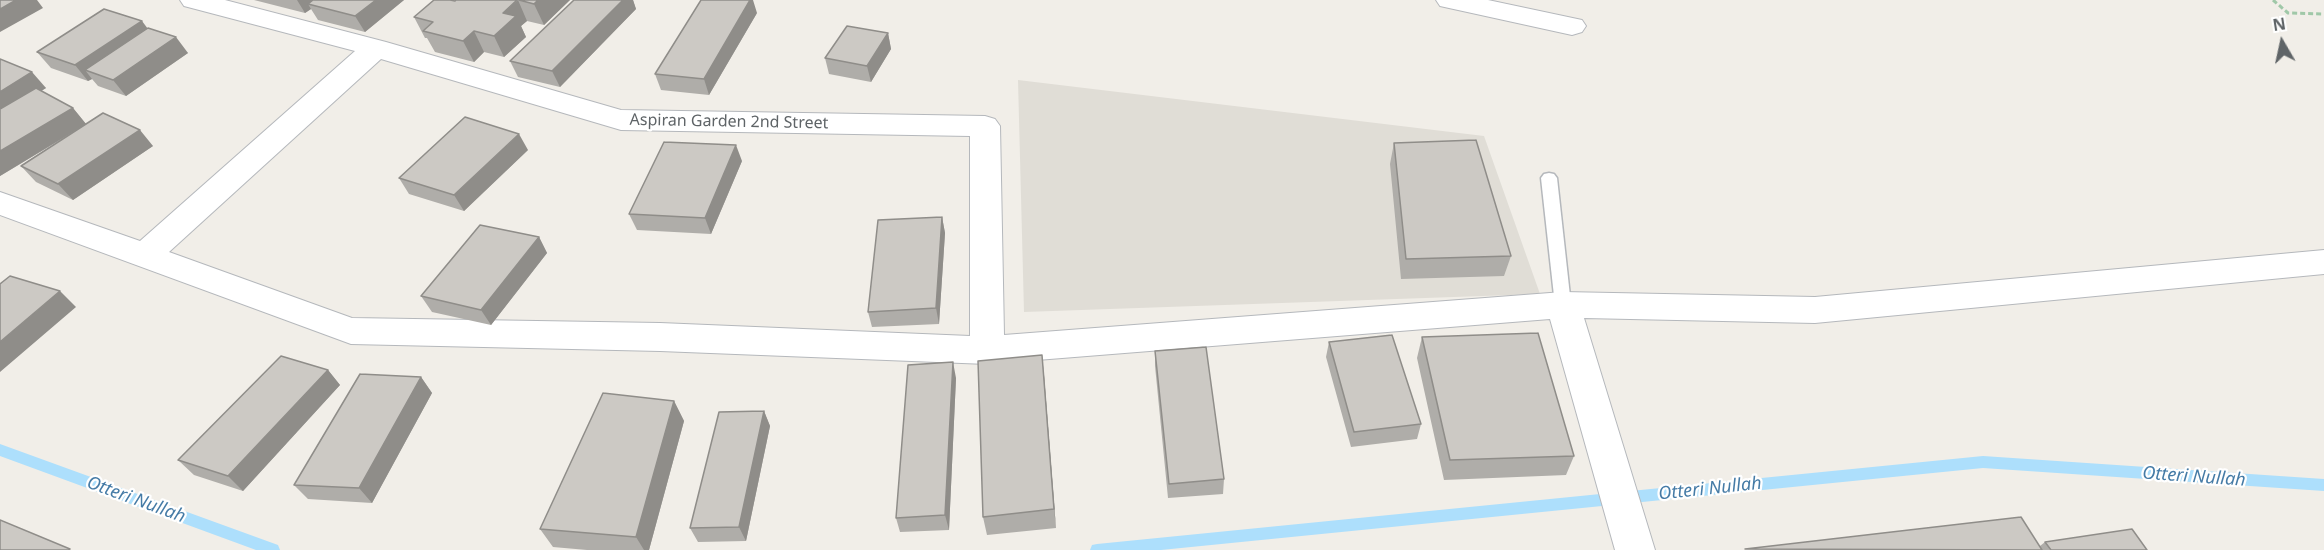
<!DOCTYPE html>
<style>
body{margin:0}
#map{position:relative;width:2324px;height:550px;overflow:hidden;background:#f1eee8;font-family:"Noto Sans",sans-serif}
canvas{display:block}
.north{position:absolute;left:2252px;top:12px;width:60px;height:60px;-webkit-text-stroke:4px #fff;paint-order:stroke;rotate:351deg;font-size:16px;font-weight:700;line-height:24px;text-align:center;color:#5f6467}
.north::after{content:'';display:block;margin:auto;width:21px;height:27px;background:#5f6467;clip-path:polygon(50% 0,100% 100%,50% 72%,0 100%)}
</style>
<div id="map">
<canvas width="2324" height="550"></canvas>
<div class="north">N</div>
</div>
<script>
const ctx = document.querySelector('canvas').getContext('2d');
ctx.lineJoin = 'round';
function paint(path, color) {
  ctx.fillStyle = color;
  ctx.fill(path, 'evenodd');
}
function toPath(rows) {
  const path = new Path2D();
  for (const r of rows) {
    path.moveTo(r[0], r[1]);
    for (let i = 2; i < r.length; i += 2) path.lineTo(r[i], r[i + 1]);
  }
  return path;
}
function stroke(path, color, width, dash) {
  ctx.strokeStyle = color;
  ctx.lineWidth = width;
  ctx.lineCap = dash ? 'butt' : 'round';
  ctx.setLineDash(dash || []);
  ctx.stroke(path);
}
function drawText(font, color, halo, rows, align = 'center') {
  ctx.font = font + ' "Noto Sans",sans-serif';
  ctx.lineWidth = 4.5;
  ctx.setLineDash([]);
  ctx.textBaseline = 'middle';
  ctx.strokeStyle = halo;
  ctx.fillStyle = color;
  for (const [text, x, y, turn = 0] of rows) {
    ctx.save();
    ctx.translate(x, y);
    ctx.rotate((+turn || 0) * Math.PI / 180);
    ctx.textAlign = isNaN(turn) ? turn : align;
    if (halo) ctx.strokeText(text, 0, 0);
    ctx.fillText(text, 0, 0);
    ctx.restore();
  }
}
const education = toPath([
 [1018,80,1484,136,1540,294,1024,312]
]);
const stream = toPath([
 [0,444,278,545,280,550,256,550,0,456,0,444],
 [1983,456,2324,479,2324,491,1983,468,1161,550,1090,550,1092,545,1097,544,1983,456]
]);
const path = toPath([
 [2273,0,2288,13,2324,14]
]);
const lane = toPath([
 [1549,173,1554,174,1557,178,1571,305,1569,310,1563,311,1557,310,1555,305,1541,178,1544,174,1549,173]
]);
const street = toPath([
 [180,0,225,0,386,42,621,110,985,116,995,119,1000,126,1004,335,1563,292,1815,297,2324,250,2324,274,1815,323,1584,318,1655,550,1615,550,1550,319,987,364,660,351,351,344,0,215,0,192,140,241,355,51,184,6,180,0],
 [381,59,621,130,970,136,970,336,660,323,352,318,169,252,381,59],
 [1436,0,1488,0,1582,20,1586,26,1582,32,1572,35,1449,8,1440,6,1436,0]
]);
const wall = toPath([
 [254,0,404,0,365,32,318,20,311,9,305,13],
 [456,0,570,0,544,25,527,21,521,26,526,37,504,57,484,52,474,62,435,52,427,38,425,38,414,17],
 [574,0,633,0,636,9,560,87,518,77,510,61],
 [757,13,709,95,661,90,655,74],
 [148,28,188,53,126,96,98,86,92,79,88,81,51,68,37,52],
 [888,33,891,49,871,82,829,74,825,58],
 [0,59,46,88,41,91,73,108,86,124,153,146,73,200,36,182,21,166,62,139,0,176],
 [1394,143,1511,256,1504,276,1401,279,1390,164],
 [528,150,464,211,409,194,399,178],
 [742,161,711,234,637,230,629,214],
 [942,217,945,233,939,324,872,327,868,312],
 [539,237,547,253,491,325,432,312,421,296],
 [1422,337,1574,456,1566,475,1444,480,1417,358],
 [1329,342,1421,424,1417,439,1351,447,1326,357],
 [1155,351,1224,479,1223,494,1168,498,1155,366],
 [328,370,340,385,243,491,194,475,178,460],
 [1044,375,1056,528,987,535,983,517],
 [421,377,432,393,372,503,308,499,294,485],
 [956,378,949,530,900,532,896,518],
 [674,401,684,421,649,550,587,550,553,547,540,529],
 [764,411,770,426,746,541,698,542,690,528],
 [2045,542,2147,550,1745,550,2040,546]
]);
const shadedWall = toPath([
 [16,0,37,0,43,8,0,32,0,9],
 [297,0,323,0,308,4,311,9,305,13],
 [376,0,404,0,365,32,355,16],
 [518,0,527,21,521,26,526,37,504,57,494,36,503,13],
 [538,0,570,0,544,25,534,4],
 [623,0,633,0,636,9,560,87,552,71],
 [750,0,753,0,757,13,709,95,704,79],
 [142,21,154,37,85,70,92,79,88,81,75,65],
 [474,31,484,52,474,62,463,41],
 [888,33,891,49,871,82,867,66],
 [176,37,188,53,126,96,113,80],
 [32,72,46,88,0,117,0,92],
 [73,108,86,124,0,176,0,151],
 [140,130,153,146,73,200,58,184],
 [519,134,528,150,464,211,454,195],
 [736,145,742,161,711,234,705,218],
 [942,217,945,233,939,324,936,308],
 [539,237,547,253,491,325,481,310],
 [60,291,76,307,0,372,0,342],
 [1042,355,1044,375,1056,528,1054,509],
 [953,362,956,378,949,530,945,515],
 [328,370,340,385,243,491,228,476],
 [421,377,432,393,372,503,359,488],
 [674,401,684,421,649,550,644,550,636,537],
 [764,411,770,426,746,541,739,527]
]);
const building = toPath([
 [0,0,16,0,0,9,0,0],
 [313,0,376,0,355,16,308,4,313,0],
 [434,0,450,0,455,1,456,0,517,0,503,13,516,16,494,36,474,31,463,41,423,31,433,22,414,17,434,0],
 [519,0,538,0,534,4,519,0],
 [574,0,623,0,552,71,510,61,574,0],
 [701,0,750,0,704,79,655,74,701,0],
 [104,9,142,21,75,65,37,52,104,9],
 [847,26,888,33,867,66,825,58,847,26],
 [148,28,176,37,113,80,85,70,148,28],
 [0,59,32,72,0,92,0,59],
 [36,88,73,108,0,151,0,109,36,88],
 [103,113,140,130,58,184,21,166,103,113],
 [465,117,519,134,454,195,399,178,465,117],
 [1476,140,1511,256,1406,259,1394,143,1476,140],
 [664,142,736,145,705,218,629,214,664,142],
 [942,217,936,308,868,312,878,220,942,217],
 [480,225,539,237,481,310,421,296,480,225],
 [10,276,60,291,0,342,0,284,10,276],
 [1538,333,1574,456,1450,460,1422,337,1538,333],
 [1392,335,1421,424,1354,432,1329,342,1392,335],
 [1206,347,1224,479,1169,484,1155,351,1206,347],
 [1042,355,1054,509,983,517,978,361,1042,355],
 [281,356,328,370,228,476,178,460,281,356],
 [953,362,945,515,896,518,908,365,953,362],
 [360,374,421,377,359,488,294,485,360,374],
 [603,393,674,401,636,537,540,529,603,393],
 [764,411,739,527,690,528,719,412,764,411],
 [2021,517,2042,550,1745,549,2021,517],
 [0,520,70,549,69,550,0,550,0,520],
 [2132,529,2147,550,2051,550,2045,542,2132,529]
]);
const streetNames = [
 ["Aspiran Garden 2nd Street",729,122,1]
];
const waterNames = [
 ["Otteri Nullah",2194,477,4],
 ["Otteri Nullah",1710,489,-6],
 ["Otteri Nullah",136,500,20]
];
paint(education, '#e0ddd6');
paint(stream, '#addffc');
stroke(lane, '#b5b8bc', 3);
stroke(street, '#b5b8bc', 2);
stroke(path, '#a0c8a8', 3, [5, 3]);
paint(lane, '#fff');
paint(street, '#fff');
paint(wall, '#afada9');
paint(shadedWall, '#8f8d89');
paint(building, '#ccc9c4');
stroke(building, '#8f8d89', 1.5);
drawText('16px', '#5f6467', '#fff', streetNames);
drawText('italic 18px', '#457ba6', '#fff', waterNames);
</script>
